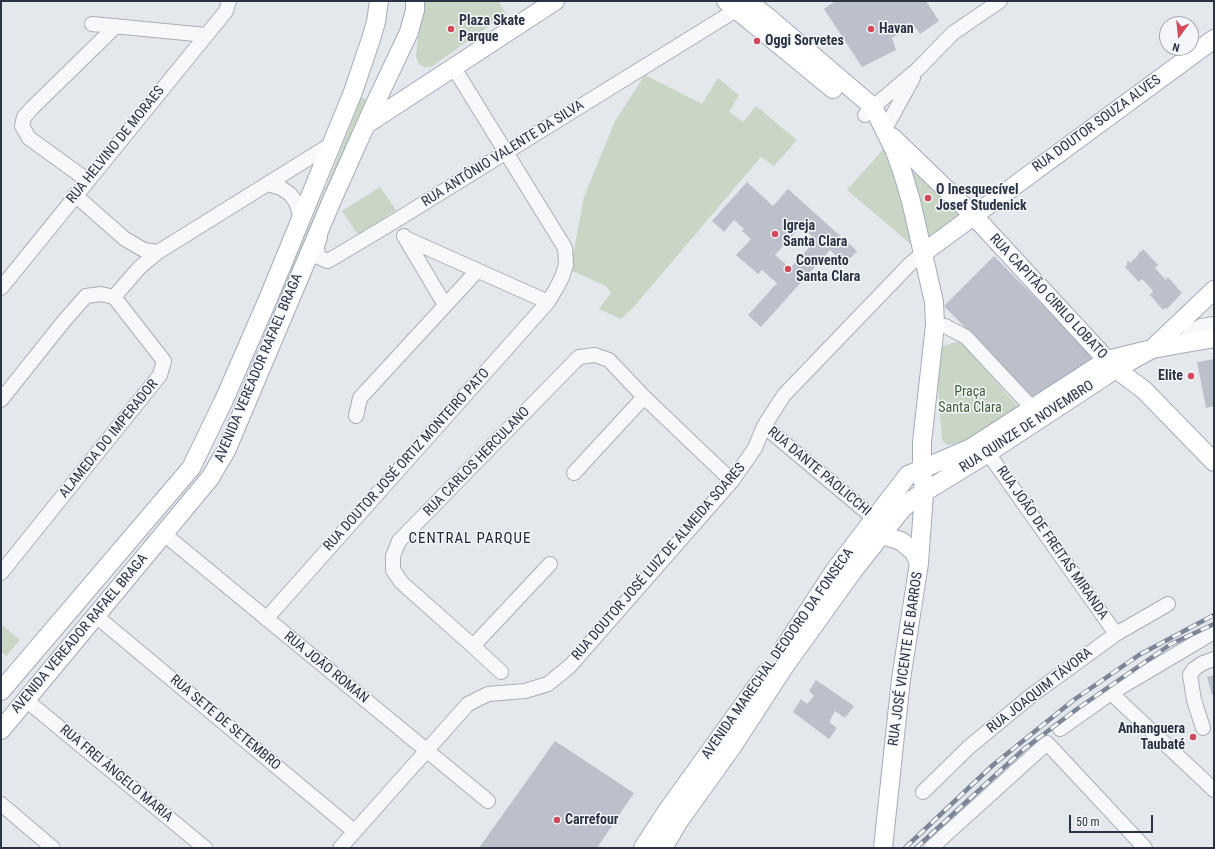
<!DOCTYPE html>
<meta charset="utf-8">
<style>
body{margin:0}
#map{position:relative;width:1215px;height:849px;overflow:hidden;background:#e4e7ec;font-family:"Roboto Condensed",sans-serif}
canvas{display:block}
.frame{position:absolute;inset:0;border:2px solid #2b3445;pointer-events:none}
.north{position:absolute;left:1159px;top:16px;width:40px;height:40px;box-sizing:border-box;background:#f4f6f9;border:1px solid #a4a8b1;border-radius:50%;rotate:195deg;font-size:11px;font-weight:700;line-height:16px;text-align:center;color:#2b3445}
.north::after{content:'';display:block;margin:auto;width:14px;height:18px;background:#d1495b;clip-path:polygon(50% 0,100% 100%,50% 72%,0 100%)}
.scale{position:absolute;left:1069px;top:815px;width:84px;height:18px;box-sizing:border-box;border:2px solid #2b3445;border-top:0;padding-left:5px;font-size:12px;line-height:14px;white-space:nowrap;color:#2b3445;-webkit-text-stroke:3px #f4f6f9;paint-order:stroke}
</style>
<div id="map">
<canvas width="1215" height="849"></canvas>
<div class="frame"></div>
<div class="north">N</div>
<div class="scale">50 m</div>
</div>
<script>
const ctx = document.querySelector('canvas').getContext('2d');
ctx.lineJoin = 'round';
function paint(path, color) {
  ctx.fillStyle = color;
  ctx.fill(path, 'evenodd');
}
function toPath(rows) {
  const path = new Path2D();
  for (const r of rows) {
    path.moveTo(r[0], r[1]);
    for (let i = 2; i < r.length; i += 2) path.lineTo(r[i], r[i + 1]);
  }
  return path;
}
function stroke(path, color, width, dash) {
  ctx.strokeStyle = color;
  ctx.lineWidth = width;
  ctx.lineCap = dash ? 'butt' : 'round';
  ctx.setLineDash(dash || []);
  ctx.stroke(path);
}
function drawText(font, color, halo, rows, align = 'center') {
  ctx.font = font + ' "Roboto Condensed",sans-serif';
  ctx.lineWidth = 3;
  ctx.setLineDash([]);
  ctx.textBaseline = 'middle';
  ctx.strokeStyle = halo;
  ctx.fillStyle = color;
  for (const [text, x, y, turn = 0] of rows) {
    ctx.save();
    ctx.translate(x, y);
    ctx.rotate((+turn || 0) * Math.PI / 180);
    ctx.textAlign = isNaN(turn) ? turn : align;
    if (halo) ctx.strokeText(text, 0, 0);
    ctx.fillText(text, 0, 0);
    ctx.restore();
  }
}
const green = toPath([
 [421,1,498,1,506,14,431,67,425,67,419,64,416,57],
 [645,75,702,104,718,78,739,95,729,112,743,122,756,106,797,140,774,166,761,157,632,309,621,319,599,309,611,293,606,286,570,270,584,197,615,121],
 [361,98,364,98,367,101,326,203,283,298,280,295,331,175],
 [886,146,914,247,847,190],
 [913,172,961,214,928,243],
 [380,187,396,210,358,235,342,211],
 [960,341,1018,407,962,443,947,445,942,440,935,348],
 [1,624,20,640,6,656,1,651]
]);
const building = toPath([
 [835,1,926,1,939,21,920,34,913,24,892,38,896,50,862,67,824,9],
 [747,182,773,206,788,189,857,251,845,264,830,250,761,327,748,315,777,283,762,270,758,274,736,255,751,239,742,231,744,229,734,220,724,232,712,221],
 [801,226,816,240,790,268,775,255],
 [1143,249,1158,265,1155,268,1166,280,1168,277,1182,293,1167,309,1165,308,1163,310,1150,295,1153,291,1142,279,1139,282,1125,267,1127,265,1127,262,1128,261,1130,263,1139,254,1139,251,1141,252],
 [994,256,1095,358,1033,397,944,306],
 [1214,359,1214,406,1206,408,1197,362],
 [1214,675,1214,695,1212,695,1207,677],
 [816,680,854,706,845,718,835,711,829,722,837,728,829,739,793,712,801,699,807,704,814,696,809,691],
 [555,741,634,793,597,848,479,848]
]);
const minor = toPath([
 [92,24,206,35],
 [865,115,873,107,918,69,953,33,1000,1],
 [885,129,913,78],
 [87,180,29,138,22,126,24,117,32,108,116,26],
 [268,184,281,188,290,194,296,202,301,218],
 [75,195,125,239,144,250,158,252],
 [404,236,445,305],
 [320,237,317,247,318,257,328,261,395,221,736,10],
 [405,238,548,302],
 [1,288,226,11,229,1],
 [114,297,139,268,158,252,330,145],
 [935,325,945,326,966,337,1032,408],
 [1183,343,1194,330,1201,326,1214,324],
 [1,400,64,321,86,296,101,294,114,297,164,361,160,375,1,573],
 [356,416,360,398,477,271],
 [764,426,875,519],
 [988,453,1116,634],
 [574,473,644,397],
 [164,534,488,801],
 [96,616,354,831],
 [266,619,548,302,557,287,562,277,566,265,565,248,454,68],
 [1214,632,1111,693,1214,790],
 [473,646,550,564],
 [501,672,473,646,401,582,393,570,393,556,399,541,579,357,595,355,609,360,644,397,732,481],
 [26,700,205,848],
 [1203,728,1194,700,1190,675,1194,669,1203,663,1214,659],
 [1060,729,1111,693],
 [923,792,969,747,1032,695,1116,634,1168,604],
 [1,804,53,848],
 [340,848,468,704,488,694,525,691,548,684,570,666,732,481,755,448,764,426,784,395,910,264,923,253],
 [931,848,1047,743,1145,848]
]);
const major = toPath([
 [726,1,833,89],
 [736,10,748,2,769,18,873,107,895,151,903,174,911,201,934,302,935,325,922,442,922,469,924,493,919,563,901,679,883,848],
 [367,124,555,1],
 [892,137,973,215,1107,360,1116,369,1144,390,1214,462],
 [923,253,1214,39],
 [878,525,882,535,901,541,907,546,914,552,919,563],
 [784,648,835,570,908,475,971,448,1107,360,1152,349,1214,338],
 [1,691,191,468,224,400,268,299,353,92,371,39,376,22,379,1],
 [1,730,210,478,226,451,332,200,375,104,409,32,415,10,415,1],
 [643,848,667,811,767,672],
 [663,848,679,821,732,747,782,670,853,571,902,509,913,499,988,453,1116,369,1152,349,1214,290]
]);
const rail = toPath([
 [905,848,993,765,1075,699,1139,655,1214,615],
 [916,848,1024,749,1077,709,1171,644,1214,624]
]);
const markers = [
 [451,29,4,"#d1495b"],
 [871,29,4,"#d1495b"],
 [757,41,4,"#d1495b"],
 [928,198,4,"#d1495b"],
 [775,234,4,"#d1495b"],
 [788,269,4,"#d1495b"],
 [1191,376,4,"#d1495b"],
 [1193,737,4,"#d1495b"],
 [557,820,4,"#d1495b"]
];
const poiNames = [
 ["Plaza Skate",459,21],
 ["Parque",459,37],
 ["Havan",879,29],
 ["Oggi Sorvetes",765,41],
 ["O Inesquecível",936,190],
 ["Josef Studenick",936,206],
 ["Igreja",783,226],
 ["Santa Clara",783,242],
 ["Convento",796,261],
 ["Santa Clara",796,277],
 ["Elite",1183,376,"right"],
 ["Anhanguera",1185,729,"right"],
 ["Taubaté",1185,745,"right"],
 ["Carrefour",565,820]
];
const streetNames = [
 ["RUA DOUTOR SOUZA ALVES",1097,124,-36],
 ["RUA HELVINO DE MORAES",116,145,-51],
 ["RUA ANTÔNIO VALENTE DA SILVA",503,154,-32],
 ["RUA CAPITÃO CIRILO LOBATO",1048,297,47],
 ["AVENIDA VEREADOR RAFAEL BRAGA",259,368,-67],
 ["RUA QUINZE DE NOVEMBRO",1027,427,-33],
 ["ALAMEDA DO IMPERADOR",109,439,-51],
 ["RUA DOUTOR JOSÉ ORTIZ MONTEIRO PATO",407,460,-48],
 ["RUA CARLOS HERCULANO",477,462,-46],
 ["RUA DANTE PAOLICCHI",819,472,40],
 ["RUA JOÃO DE FREITAS MIRANDA",1052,543,55],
 ["RUA DOUTOR JOSÉ LUIZ DE ALMEIDA SOARES",659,562,-49],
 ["AVENIDA VEREADOR RAFAEL BRAGA",80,634,-50],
 ["AVENIDA MARECHAL DEODORO DA FONSECA",778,654,-55],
 ["RUA JOSÉ VICENTE DE BARROS",906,659,-82],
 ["RUA JOÃO ROMAN",326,668,39],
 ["RUA JOAQUIM TÁVORA",1040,691,-38],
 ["RUA SETE DE SETEMBRO",225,723,40],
 ["RUA FREI ÂNGELO MARIA",116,774,40]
];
const parkNames = [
 ["Praça",970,392],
 ["Santa Clara",970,408]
];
const neighbourhoodNames = [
 ["CENTRAL PARQUE",470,539]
];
paint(green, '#c9d6c5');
paint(building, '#bbc0ca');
stroke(minor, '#a9aeb7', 16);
stroke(major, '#a3abb8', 20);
stroke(minor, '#f7f8fa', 14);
stroke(major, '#fff', 18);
stroke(rail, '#7d8696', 4.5);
stroke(rail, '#f4f6f9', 3, [9]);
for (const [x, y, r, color] of markers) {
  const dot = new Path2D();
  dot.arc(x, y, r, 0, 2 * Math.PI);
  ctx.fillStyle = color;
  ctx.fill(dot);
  stroke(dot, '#f4f6f9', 1.5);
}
drawText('bold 14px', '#2b3445', '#f4f6f9', poiNames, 'left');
drawText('14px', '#2b3445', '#f4f6f9', streetNames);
drawText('14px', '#3f6138', '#f4f6f9', parkNames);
ctx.letterSpacing = '1px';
drawText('15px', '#1d2536', '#f4f6f9', neighbourhoodNames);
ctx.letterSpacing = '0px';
</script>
